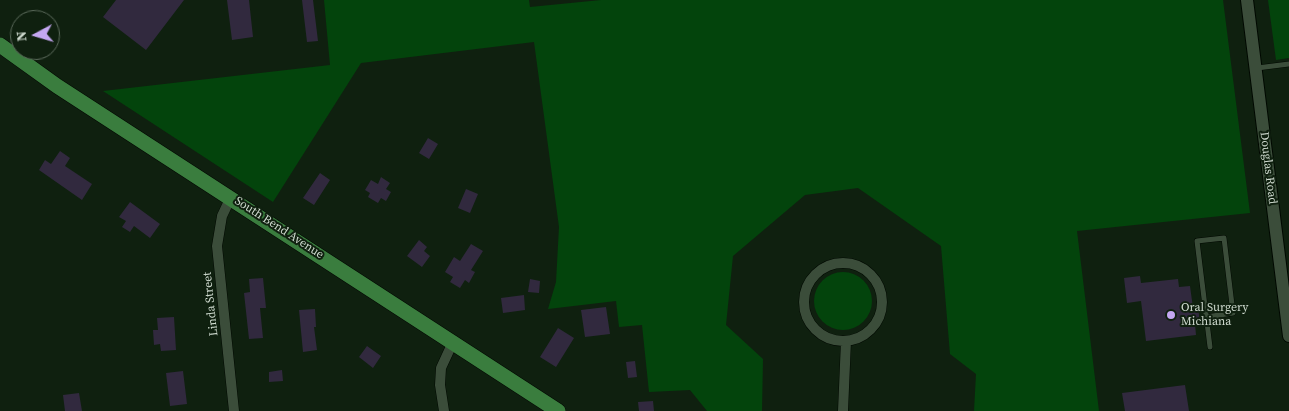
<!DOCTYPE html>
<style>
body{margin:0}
#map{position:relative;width:1289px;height:411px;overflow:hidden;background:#0f200f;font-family:"Source Serif 4",serif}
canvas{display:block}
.north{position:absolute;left:10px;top:10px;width:50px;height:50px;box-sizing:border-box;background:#0f200f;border:1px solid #5b6a5b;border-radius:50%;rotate:264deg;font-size:14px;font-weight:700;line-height:20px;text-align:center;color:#ced9ce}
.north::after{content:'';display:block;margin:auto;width:18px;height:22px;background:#c4a7f1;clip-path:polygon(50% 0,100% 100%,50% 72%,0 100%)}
</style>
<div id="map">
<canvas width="1289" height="411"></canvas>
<div class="north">N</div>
</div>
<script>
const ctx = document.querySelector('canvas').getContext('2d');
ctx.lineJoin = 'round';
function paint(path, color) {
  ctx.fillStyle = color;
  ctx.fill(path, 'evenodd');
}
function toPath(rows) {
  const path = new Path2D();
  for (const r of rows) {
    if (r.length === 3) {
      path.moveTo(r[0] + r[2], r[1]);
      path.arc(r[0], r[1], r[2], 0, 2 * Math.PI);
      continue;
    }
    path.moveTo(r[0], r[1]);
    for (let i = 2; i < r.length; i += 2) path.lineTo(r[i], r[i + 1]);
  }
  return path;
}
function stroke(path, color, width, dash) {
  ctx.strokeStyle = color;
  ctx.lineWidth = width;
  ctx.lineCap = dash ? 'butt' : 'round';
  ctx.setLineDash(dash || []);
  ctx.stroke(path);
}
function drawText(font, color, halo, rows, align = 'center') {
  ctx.font = font + ' "Source Serif 4",serif';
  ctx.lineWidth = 4;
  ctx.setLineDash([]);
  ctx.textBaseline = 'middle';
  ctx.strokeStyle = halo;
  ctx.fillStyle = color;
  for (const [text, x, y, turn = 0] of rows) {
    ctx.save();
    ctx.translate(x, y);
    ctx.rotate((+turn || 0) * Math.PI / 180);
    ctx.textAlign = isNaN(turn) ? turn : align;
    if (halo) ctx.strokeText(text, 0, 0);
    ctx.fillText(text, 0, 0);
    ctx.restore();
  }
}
const green = toPath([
 [324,0,529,0,530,7,601,0,1223,0,1250,213,1077,231,1099,411,974,411,976,374,950,354,941,246,858,188,805,195,733,256,726,325,763,359,762,411,707,411,690,390,649,392,642,325,619,327,616,301,548,309,556,282,559,227,534,42,361,63,273,202,103,91,330,65],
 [1268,0,1289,0,1289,58,1276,60],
 [843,301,29]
]);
const building = toPath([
 [116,0,184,0,146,50,103,17],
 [227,0,249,0,253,37,232,40],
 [302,0,313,0,318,41,307,42],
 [428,138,438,144,429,159,419,153],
 [60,151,70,158,65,166,92,184,82,200,39,170,45,160,51,164],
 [320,173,330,180,314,205,303,198],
 [381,177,390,183,386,189,391,192,386,201,381,198,378,203,368,197,370,193,365,190,371,180,378,184],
 [466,189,478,194,470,213,458,208],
 [130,202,160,224,150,238,134,226,130,232,122,227,126,221,119,217],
 [419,240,427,247,424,251,430,256,422,267,407,256],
 [471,244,483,251,471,270,475,272,469,283,465,280,460,288,450,282,453,277,445,272,454,257,460,261],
 [1140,276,1141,283,1178,279,1179,287,1190,286,1193,308,1198,307,1200,323,1195,324,1196,335,1146,341,1141,301,1127,303,1124,278],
 [263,278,266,308,260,308,263,338,249,339,244,293,250,292,249,279],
 [530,279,540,281,539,293,528,292],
 [524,295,525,310,503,313,501,298],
 [606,307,610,334,585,337,581,310],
 [315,309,316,327,314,327,317,350,303,352,299,310],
 [174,317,176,350,161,351,160,344,154,345,153,330,158,330,157,318],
 [558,328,574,338,556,367,540,357],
 [367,346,381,356,373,368,359,357],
 [635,361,637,377,628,378,626,362],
 [282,370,283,381,269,382,269,372],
 [183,371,187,404,170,406,166,373],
 [1185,385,1189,411,1125,411,1122,393],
 [79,393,82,411,65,411,63,395],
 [653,401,654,411,639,411,638,402]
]);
const service = toPath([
 [1257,68,1289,64],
 [1206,317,1233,313,1224,238,1197,241,1210,347]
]);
const minor = toPath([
 [231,197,222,216,217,246,234,411],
 [843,302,39],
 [444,411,440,385,441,368,453,342],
 [843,411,846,341]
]);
const tertiary = toPath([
 [1247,0,1289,336]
]);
const primary = toPath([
 [0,45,57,86,558,411]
]);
const markers = [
 [1171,315,5,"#c4a7f1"]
];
const streetNames = [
 ["Douglas Road",1268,168,83],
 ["South Bend Avenue",279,228,33],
 ["Linda Street",211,304,-96]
];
const poiNames = [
 ["Oral Surgery",1181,308],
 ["Michiana",1181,322]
];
paint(green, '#03440c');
paint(building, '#31293e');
stroke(service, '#000901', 6);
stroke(minor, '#000901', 11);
stroke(tertiary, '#000901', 14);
stroke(primary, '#000901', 16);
stroke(service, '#3b4d3a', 5);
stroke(minor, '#3b4d3a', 10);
stroke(tertiary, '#3b4d3a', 12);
stroke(primary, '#3a7d3e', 15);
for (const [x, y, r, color] of markers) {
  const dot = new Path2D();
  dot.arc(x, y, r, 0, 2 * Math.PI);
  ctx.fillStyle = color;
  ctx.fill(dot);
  stroke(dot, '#0f200f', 2);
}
drawText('12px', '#ced9ce', '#0f200f', streetNames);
drawText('12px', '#ced9ce', '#0f200f', poiNames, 'left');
</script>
